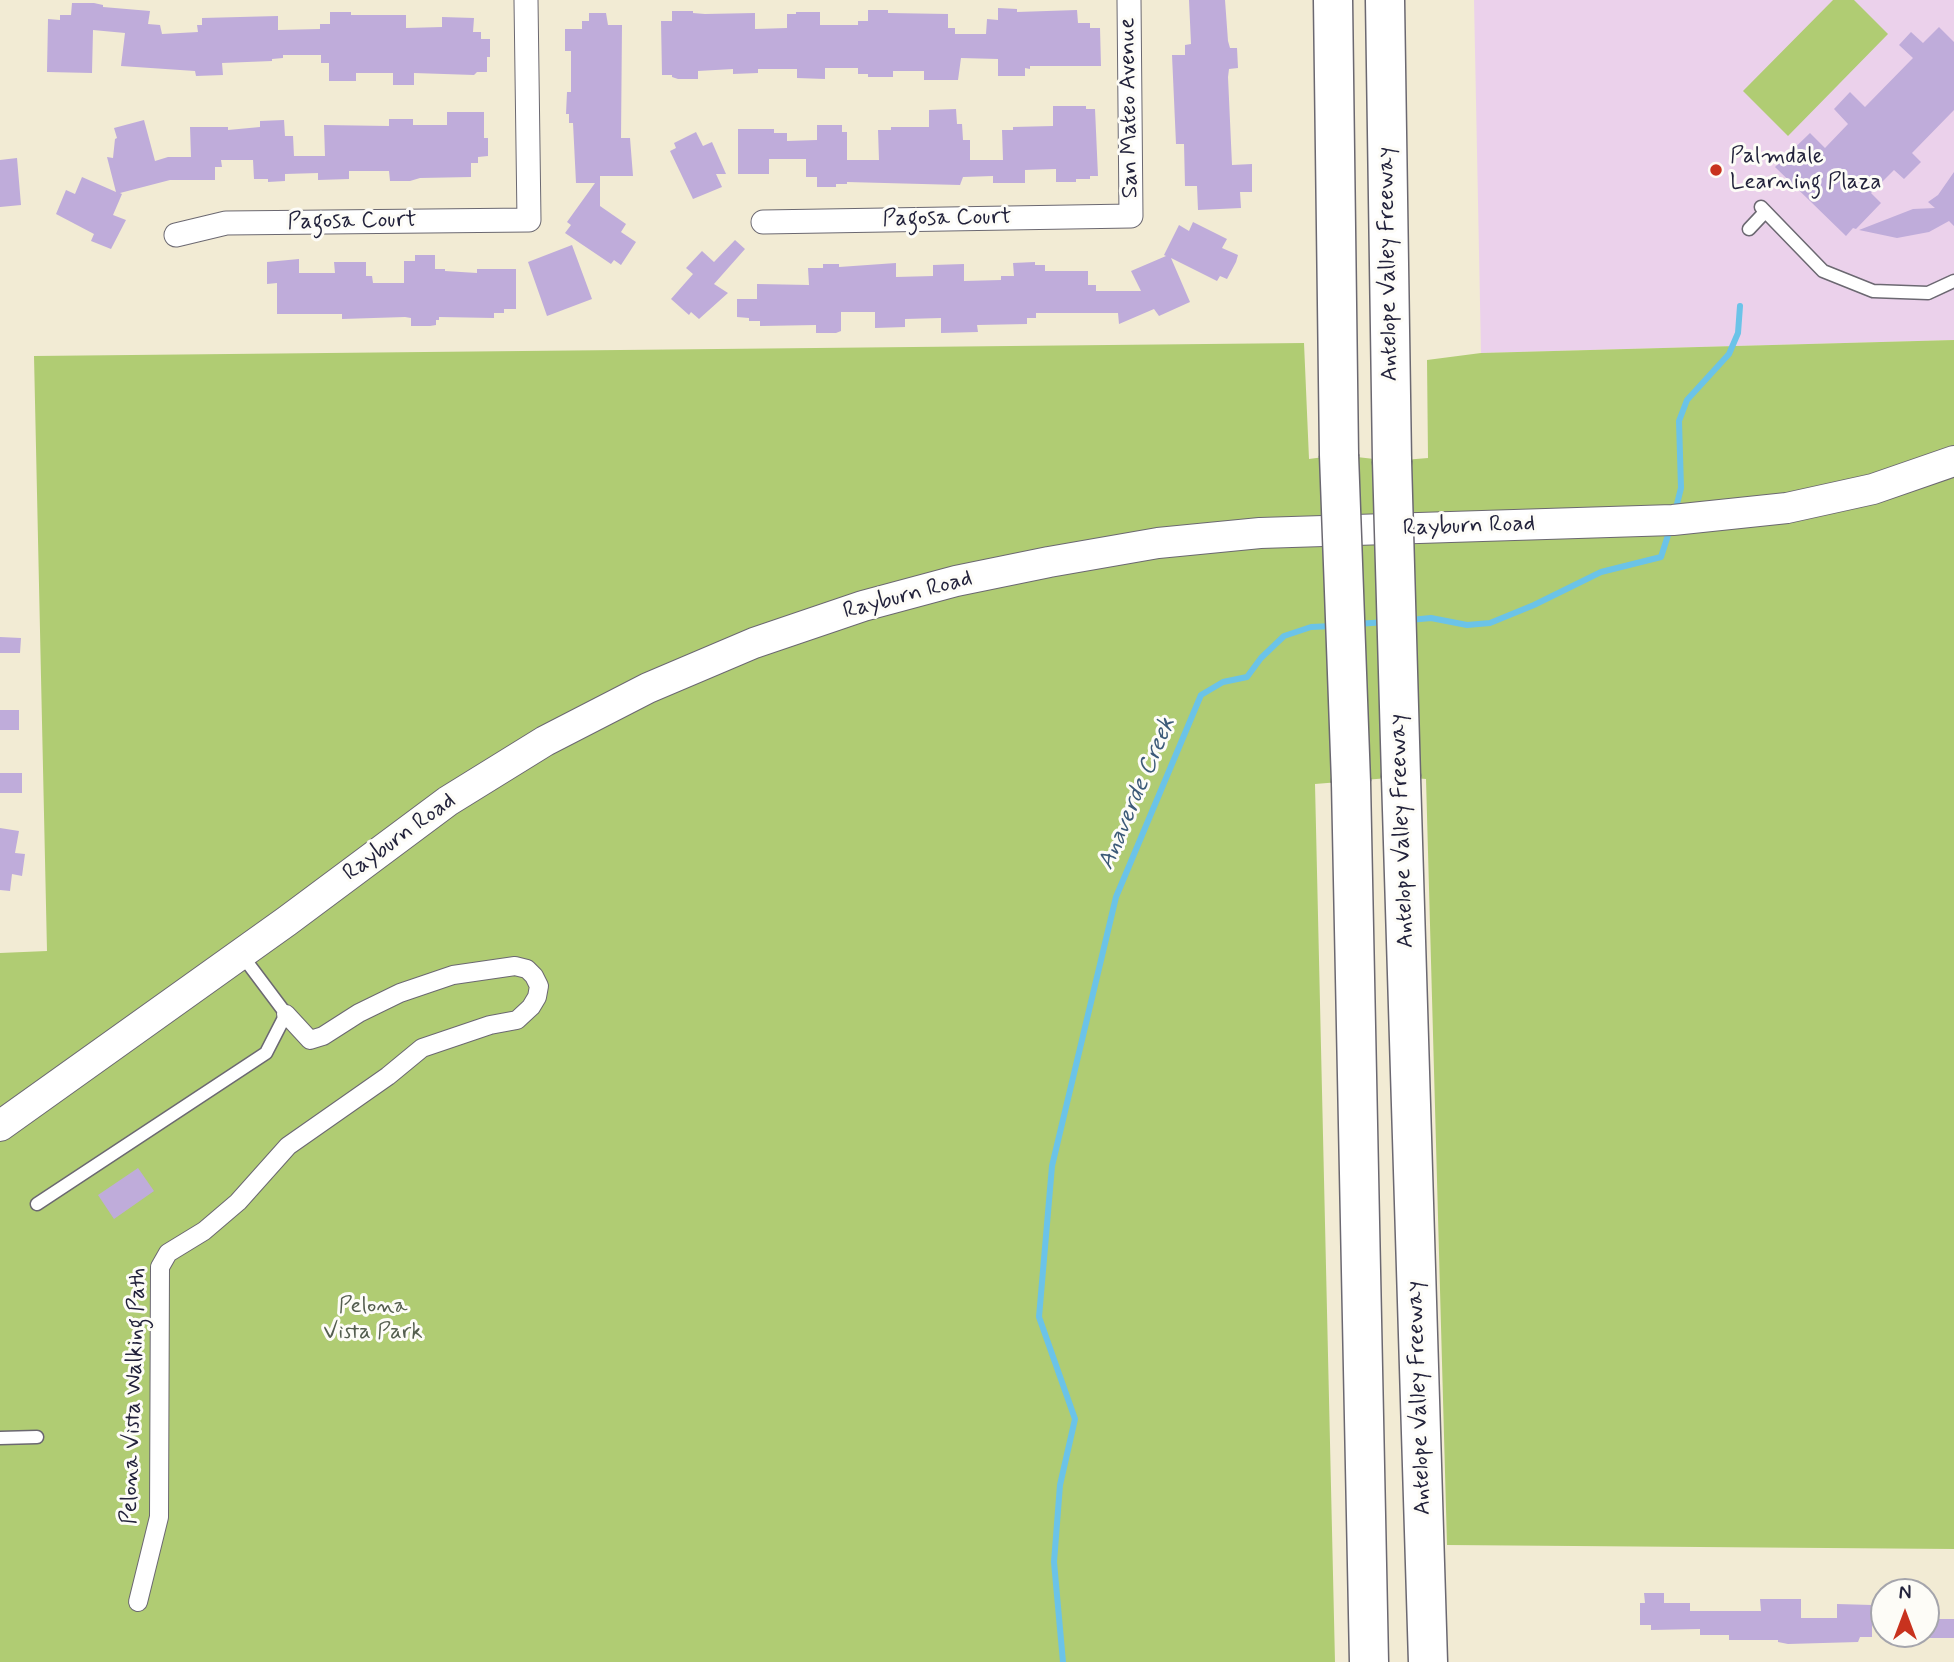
<!DOCTYPE html>
<style>
body{margin:0}
#map{position:relative;width:1954px;height:1662px;overflow:hidden;background:#f2ebd4;font-family:Mynerve,sans-serif}
canvas{display:block}
.north{position:absolute;left:1870px;top:1578px;width:70px;height:70px;box-sizing:border-box;background:#fdfcf7;border:2px solid #a5a5ac;border-radius:50%;rotate:0deg;font-size:19px;font-weight:700;line-height:28px;text-align:center;color:#22223b}
.north::after{content:'';display:block;margin:auto;width:24px;height:32px;background:#c8321e;clip-path:polygon(50% 0,100% 100%,50% 72%,0 100%)}
</style>
<div id="map">
<canvas width="1954" height="1662"></canvas>
<div class="north">N</div>
</div>
<script>
const ctx = document.querySelector('canvas').getContext('2d');
ctx.lineJoin = 'round';
function paint(path, color) {
  ctx.fillStyle = color;
  ctx.fill(path, 'evenodd');
}
function toPath(rows) {
  const path = new Path2D();
  for (const r of rows) {
    path.moveTo(r[0], r[1]);
    for (let i = 2; i < r.length; i += 2) path.lineTo(r[i], r[i + 1]);
  }
  return path;
}
function stroke(path, color, width, dash) {
  ctx.strokeStyle = color;
  ctx.lineWidth = width;
  ctx.lineCap = dash ? 'butt' : 'round';
  ctx.setLineDash(dash || []);
  ctx.stroke(path);
}
function drawText(font, color, halo, rows, align = 'center') {
  ctx.font = font + ' Mynerve,sans-serif';
  ctx.lineWidth = 6;
  ctx.setLineDash([]);
  ctx.textBaseline = 'middle';
  ctx.strokeStyle = halo;
  ctx.fillStyle = color;
  for (const [text, x, y, turn = 0] of rows) {
    ctx.save();
    ctx.translate(x, y);
    ctx.rotate((+turn || 0) * Math.PI / 180);
    ctx.textAlign = isNaN(turn) ? turn : align;
    if (halo) ctx.strokeText(text, 0, 0);
    ctx.fillText(text, 0, 0);
    ctx.restore();
  }
}
const built = toPath([
 [1474,0,1954,0,1954,340,1481,353]
]);
const green = toPath([
 [1833,0,1854,0,1888,34,1788,136,1743,91],
 [1954,340,1954,1549,1447,1545,1426,779,1401,777,1315,784,1335,1662,0,1662,0,953,47,951,34,356,1304,343,1309,459,1339,455,1392,461,1428,458,1427,360,1481,353]
]);
const stream = toPath([
 [1675,512,1681,488,1679,421,1687,400,1729,354,1738,333,1740,306],
 [1410,620,1431,618,1467,625,1490,623,1534,605,1601,572,1661,557,1670,529],
 [1358,624,1385,622],
 [1063,1662,1054,1562,1060,1485,1075,1419,1039,1317,1052,1166,1116,897,1201,695,1223,682,1247,677,1261,658,1284,636,1311,627,1333,626]
]);
const building = toPath([
 [1189,0,1225,0,1228,41,1230,48,1237,48,1238,68,1229,69,1228,77,1232,165,1252,164,1252,192,1240,192,1241,208,1198,210,1197,186,1185,186,1184,144,1176,144,1172,55,1185,55,1185,45,1191,44],
 [72,3,94,3,103,5,103,7,150,11,148,24,160,25,162,34,198,32,197,25,202,25,202,18,278,16,278,30,320,29,320,24,330,24,330,12,351,12,351,15,406,15,406,28,442,27,442,17,474,18,473,32,481,32,481,39,490,39,490,57,487,57,487,72,477,72,474,75,414,73,414,85,393,85,393,73,356,73,356,81,329,81,329,63,321,63,321,55,283,55,283,58,272,59,272,61,222,63,223,75,196,76,195,71,121,66,125,33,93,30,92,73,47,72,48,19,60,20,60,15,71,15],
 [998,8,1017,9,1017,12,1077,10,1078,23,1090,23,1090,28,1100,28,1101,66,1030,66,1030,69,1025,68,1025,76,998,76,998,59,961,58,958,80,924,80,924,71,893,71,893,77,868,77,868,74,858,74,858,68,825,68,825,79,797,78,797,69,758,69,758,73,733,74,733,69,698,71,698,79,678,79,672,77,672,75,662,75,661,21,672,21,672,11,693,11,693,13,705,14,755,13,755,29,787,28,787,14,796,14,796,12,820,12,820,25,858,25,858,21,868,21,868,10,888,10,888,13,948,14,948,28,955,28,955,34,986,34,987,19,998,20],
 [589,13,606,13,608,25,622,25,621,138,630,138,633,176,600,176,600,206,626,224,621,232,636,242,621,265,614,260,611,264,565,233,571,225,567,222,595,183,576,183,573,123,569,123,569,114,566,114,567,92,571,92,571,51,565,51,565,29,582,29,582,21,589,21],
 [1939,27,1954,42,1954,110,1912,153,1921,162,1904,179,1894,170,1871,193,1881,203,1856,229,1853,228,1846,236,1775,167,1810,133,1825,148,1848,124,1834,109,1850,92,1865,107,1913,58,1899,45,1911,32,1923,43],
 [1053,106,1086,106,1086,109,1095,109,1098,176,1090,176,1090,179,1076,179,1076,182,1056,182,1056,169,1025,170,1025,183,993,183,993,176,963,177,960,185,847,182,847,184,836,184,836,187,817,187,817,177,806,177,806,159,769,159,769,174,738,174,738,129,774,129,774,133,787,133,787,141,817,140,817,125,842,125,842,132,847,132,847,160,879,160,878,130,891,130,891,127,929,127,929,110,956,109,957,124,962,124,963,140,970,140,970,160,1003,160,1002,130,1013,130,1013,127,1053,126],
 [447,112,484,112,484,138,488,138,488,156,478,157,478,163,471,163,471,177,420,178,410,181,390,181,389,171,349,171,349,179,318,180,318,173,285,174,285,181,268,182,268,179,254,179,253,160,221,160,222,167,215,167,215,180,170,180,120,193,122,194,113,215,126,220,111,249,91,241,94,234,56,214,66,190,75,194,82,177,116,192,107,157,113,158,115,139,117,138,114,128,144,120,155,161,168,157,191,157,190,127,228,127,228,130,260,127,260,121,284,120,285,136,293,136,294,156,325,156,324,125,389,126,389,119,413,119,413,125,447,125],
 [696,132,703,146,712,142,726,174,716,174,722,187,693,199,670,151,676,148,674,143],
 [17,158,21,205,0,207,0,160],
 [1954,172,1954,226,1949,221,1929,232,1897,238,1859,230,1913,209,1935,208,1928,202,1938,195],
 [1193,222,1227,239,1222,248,1238,255,1236,262,1227,279,1220,276,1217,281,1171,258,1190,302,1159,316,1154,309,1119,324,1118,313,1036,313,1036,318,1027,318,1027,324,977,325,978,332,941,333,941,318,905,319,905,327,875,328,875,312,841,312,841,331,836,333,816,333,816,325,760,326,760,321,749,321,749,318,737,317,737,299,757,299,757,284,809,285,808,268,823,268,823,264,839,264,839,267,896,263,896,277,933,276,933,265,964,264,964,281,1001,280,1001,276,1014,276,1013,263,1035,262,1035,265,1045,265,1045,271,1088,271,1088,285,1096,285,1096,291,1141,291,1131,271,1166,256,1164,255,1179,225,1189,231],
 [735,240,745,249,714,284,728,293,699,319,691,312,689,315,671,299,693,274,686,268,702,251,714,262],
 [572,245,592,299,547,316,528,262],
 [415,255,435,255,435,269,445,269,445,271,477,273,477,269,516,269,516,309,504,309,504,313,494,313,494,318,439,317,439,320,436,320,436,325,430,326,411,326,411,318,405,317,342,319,342,314,277,314,277,283,267,284,267,262,299,259,299,273,335,273,334,262,366,262,366,276,372,276,373,283,404,283,404,261,415,261],
 [0,637,21,638,20,653,0,653],
 [0,710,19,710,19,730,0,730],
 [0,773,22,773,22,793,0,793],
 [0,828,19,831,15,853,25,854,22,876,12,874,10,891,0,890],
 [138,1168,154,1191,114,1219,98,1195],
 [1644,1593,1664,1593,1664,1603,1690,1603,1690,1611,1761,1611,1760,1599,1801,1599,1801,1618,1837,1618,1837,1604,1872,1605,1872,1637,1860,1637,1858,1642,1788,1644,1778,1642,1778,1640,1729,1640,1729,1635,1700,1635,1700,1629,1651,1630,1651,1625,1640,1625,1640,1603,1645,1603],
 [1926,1619,1954,1619,1954,1638,1926,1638]
]);
const service = toPath([
 [1761,207,1823,271,1873,291,1928,293,1954,281],
 [1749,229,1765,212],
 [37,1204,266,1053,286,1014,241,954],
 [0,1438,37,1437]
]);
const pedestrian = toPath([
 [138,1602,159,1517,160,1267,168,1253,204,1231,238,1202,288,1146,388,1076,422,1048,490,1025,517,1020,531,1007,537,997,539,986,534,976,527,969,515,966,453,975,400,993,359,1013,323,1036,310,1040,286,1014]
]);
const minor = toPath([
 [763,222,1131,216,1129,0],
 [176,235,226,223,529,220,526,0]
]);
const tertiary = toPath([
 [0,1126,287,921,448,801,545,741,648,688,754,643,863,606,956,581,1049,562,1158,543,1260,533,1673,520,1787,508,1873,489,1954,461]
]);
const motorway = toPath([
 [1333,0,1339,455],
 [1385,0,1392,461],
 [1401,777,1428,1662],
 [1351,782,1369,1662]
]);
const motorwayBridge = toPath([
 [1339,455,1351,782],
 [1392,461,1401,777]
]);
const markers = [
 [1716,170,7,"#c8321e"]
];
const streetNames = [
 ["San Mateo Avenue",1130,108,-91],
 ["Pagosa Court",947,219,-1],
 ["Pagosa Court",352,222,-1],
 ["Antelope Valley Freeway",1389,264,-91],
 ["Rayburn Road",1469,527,-2],
 ["Rayburn Road",908,596,-15],
 ["Antelope Valley Freeway",1403,831,-92],
 ["Rayburn Road",400,838,-36],
 ["Pelona Vista Walking Path",135,1396,-88],
 ["Antelope Valley Freeway",1420,1398,-92]
];
const poiNames = [
 ["Palmdale",1730,157],
 ["Learning Plaza",1730,183]
];
const parkNames = [
 ["Pelona",373,1307],
 ["Vista Park",373,1333]
];
const waterNames = [
 ["Anaverde Creek",1138,794,-67]
];
paint(built, '#ebd1eb');
paint(green, '#b0cc73');
stroke(stream, '#6bc3e8', 6);
paint(building, '#bfacda');
stroke(service, '#6b6871', 15);
stroke(pedestrian, '#6b6871', 20);
stroke(minor, '#6b6871', 25);
stroke(tertiary, '#6b6871', 32);
stroke(motorway, '#6b6871', 41);
stroke(service, '#fff', 12);
stroke(pedestrian, '#fff', 18);
stroke(minor, '#fff', 23);
stroke(tertiary, '#fff', 30);
stroke(motorway, '#fff', 38);
stroke(motorwayBridge, '#6b6871', 41, []);
stroke(motorwayBridge, '#fff', 38);
for (const [x, y, r, color] of markers) {
  const dot = new Path2D();
  dot.arc(x, y, r, 0, 2 * Math.PI);
  ctx.fillStyle = color;
  ctx.fill(dot);
  stroke(dot, '#fdfcf7', 2.5);
}
drawText('23px', '#22223b', '#fdfcf7', streetNames);
drawText('23px', '#22223b', '#fdfcf7', poiNames, 'left');
drawText('23px', '#545e4f', '#fdfcf7', parkNames);
drawText('italic 24px', '#3c5a78', '#fdfcf7', waterNames);
</script>
